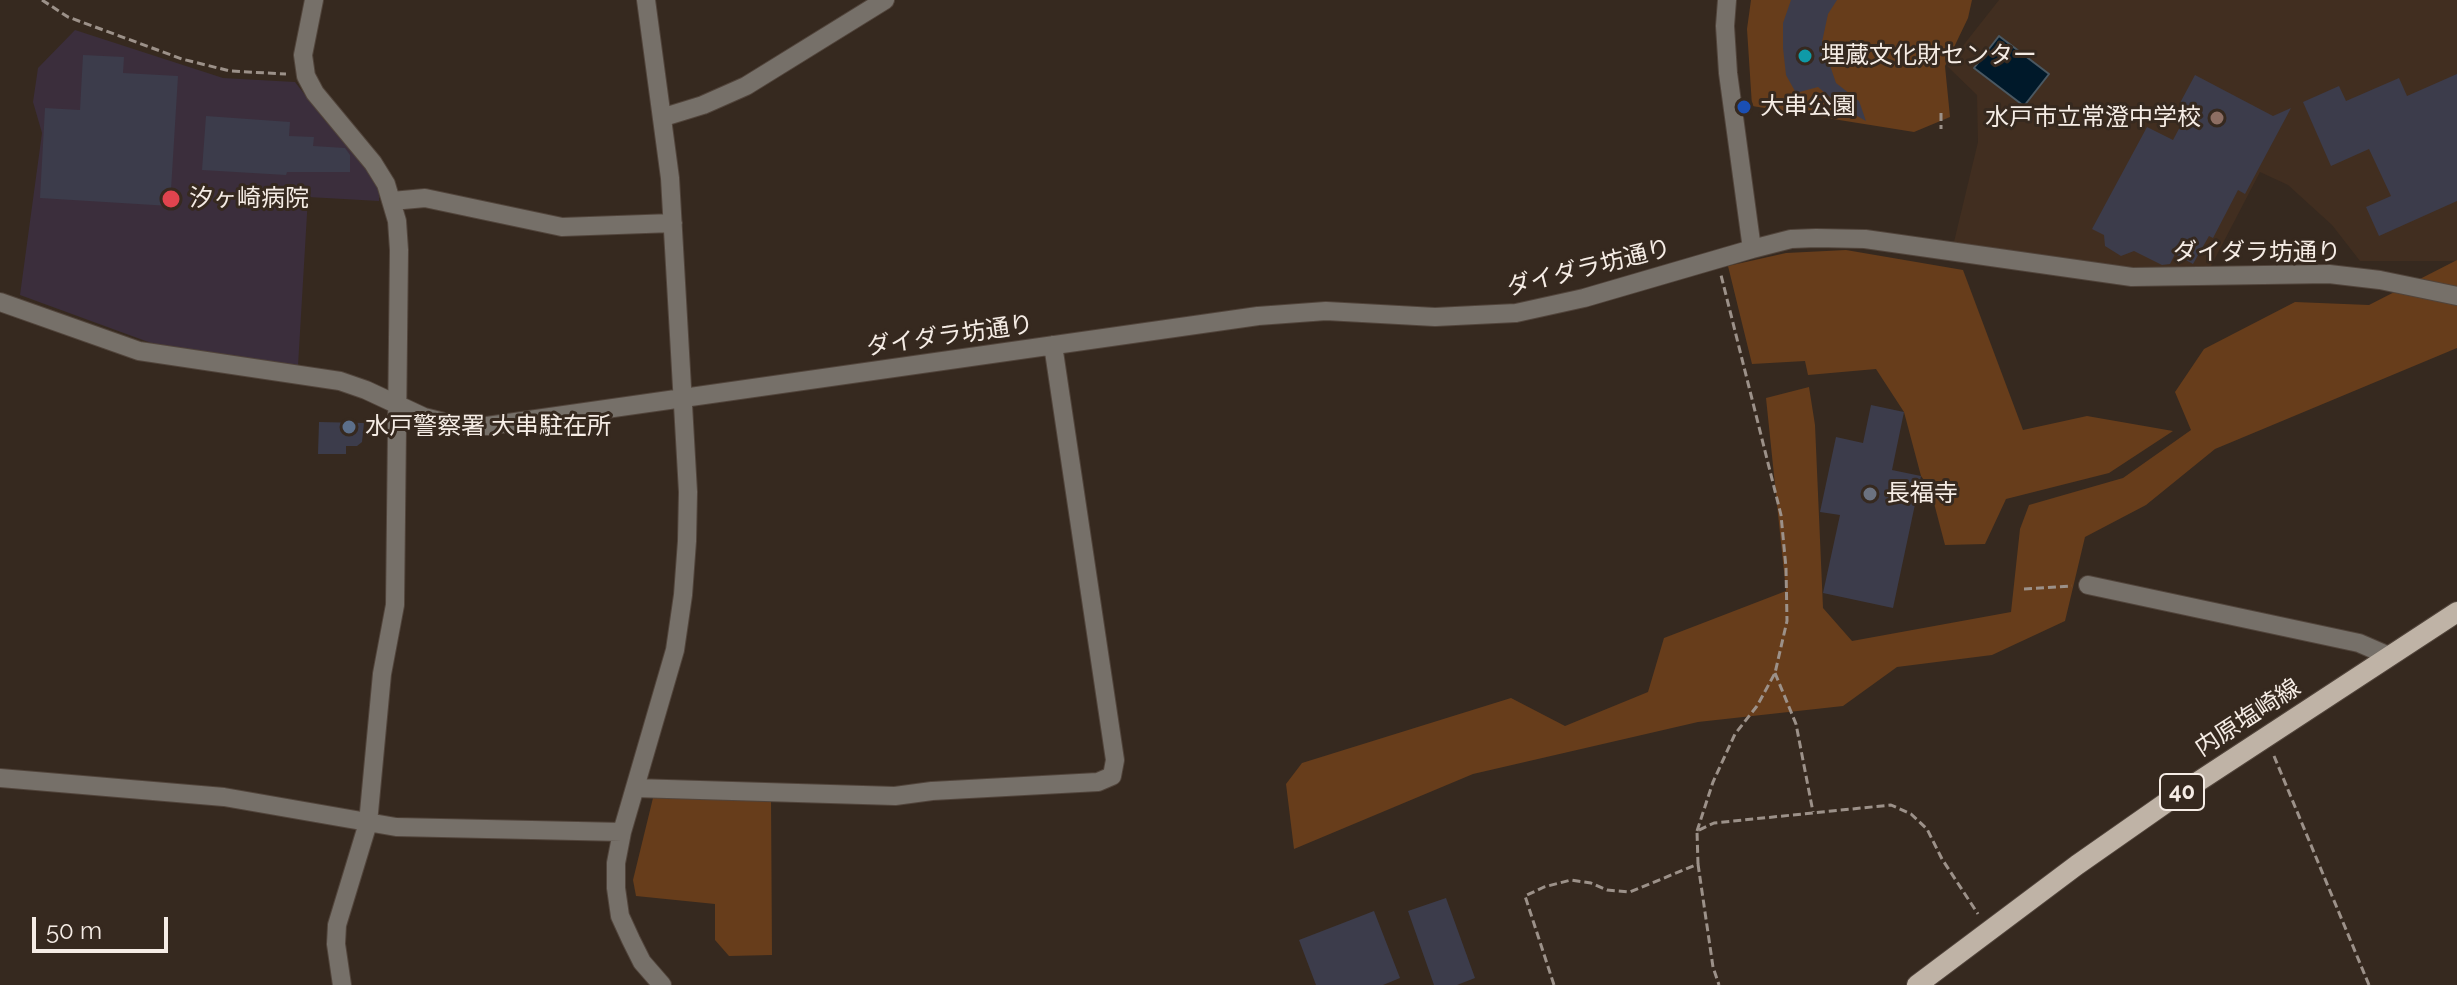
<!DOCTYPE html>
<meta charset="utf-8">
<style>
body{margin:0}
#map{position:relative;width:2457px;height:985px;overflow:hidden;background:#36291f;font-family:Raleway,sans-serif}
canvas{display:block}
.scale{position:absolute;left:32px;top:917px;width:136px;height:36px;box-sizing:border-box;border:4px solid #f5ece5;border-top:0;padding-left:10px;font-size:24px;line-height:28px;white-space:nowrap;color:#f5ece5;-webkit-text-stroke:6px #36291f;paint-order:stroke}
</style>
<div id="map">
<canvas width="2457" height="985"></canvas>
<div class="scale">50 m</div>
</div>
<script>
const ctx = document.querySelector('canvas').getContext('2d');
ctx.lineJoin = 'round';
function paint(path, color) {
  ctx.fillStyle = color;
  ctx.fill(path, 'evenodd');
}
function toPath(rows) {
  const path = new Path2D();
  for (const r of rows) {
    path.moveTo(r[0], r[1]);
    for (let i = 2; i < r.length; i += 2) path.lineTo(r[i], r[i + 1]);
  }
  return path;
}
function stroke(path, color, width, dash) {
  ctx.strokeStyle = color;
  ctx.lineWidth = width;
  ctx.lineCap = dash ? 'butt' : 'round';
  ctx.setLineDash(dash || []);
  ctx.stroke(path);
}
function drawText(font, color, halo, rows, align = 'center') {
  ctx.font = font + ' Raleway,"Noto Sans JP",sans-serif';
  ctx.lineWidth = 6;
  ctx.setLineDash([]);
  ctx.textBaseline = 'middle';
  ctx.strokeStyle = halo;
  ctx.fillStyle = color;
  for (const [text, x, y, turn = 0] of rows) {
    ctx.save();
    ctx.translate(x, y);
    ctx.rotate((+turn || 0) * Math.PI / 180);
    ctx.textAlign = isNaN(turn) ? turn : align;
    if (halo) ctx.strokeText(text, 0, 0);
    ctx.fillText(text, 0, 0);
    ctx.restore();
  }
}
const built = toPath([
 [1999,0,2457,0,2457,261,2360,261,2332,225,2288,185,2260,172,2210,268,2123,268,1953,246,1978,142,1977,95,1947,66]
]);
const medical = toPath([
 [75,30,223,78,295,82,326,122,355,146,380,184,379,201,308,197,298,366,162,347,20,295,42,133,33,102,38,68]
]);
const green = toPath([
 [1751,0,1972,0,1968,18,1945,66,1950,117,1914,132,1752,106,1747,29],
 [1846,250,1963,270,2023,430,2087,416,2173,431,2109,473,2006,499,1985,544,1945,545,1930,488,1921,476,1904,412,1876,369,1808,375,1805,361,1752,364,1728,266,1786,253],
 [2457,260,2457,348,2215,449,2146,505,2085,537,2065,621,1992,655,1897,667,1843,706,1698,722,1473,774,1294,849,1286,784,1302,763,1511,698,1565,726,1648,692,1664,638,1786,591,1766,398,1809,387,1815,425,1823,608,1852,641,2011,612,2020,529,2029,505,2123,478,2191,430,2175,392,2204,349,2295,302,2369,305],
 [659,792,771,797,772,955,729,956,715,940,715,904,636,896,633,880,653,798]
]);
const water = toPath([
 [1999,36,2049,74,2024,106,1974,68,1999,36]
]);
const building = toPath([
 [1791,0,1837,0,1828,14,1822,42,1836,83,1859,101,1866,121,1843,108,1818,87,1796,93,1786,75,1783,48,1783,23],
 [83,55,124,57,123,73,178,76,170,206,40,198,45,108,80,110],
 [2457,74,2457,201,2379,236,2366,207,2391,196,2369,149,2331,166,2303,102,2339,86,2346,101,2399,78,2407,96],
 [2195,75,2273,116,2291,108,2245,194,2238,190,2213,238,2209,236,2193,264,2175,254,2170,264,2162,265,2134,251,2121,256,2105,246,2104,235,2092,229,2147,127,2173,140,2190,108,2180,103],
 [206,116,290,122,289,136,314,137,313,146,345,148,350,155,350,172,287,172,286,175,202,170],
 [1871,405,1904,412,1892,470,1921,476,1893,608,1823,593,1840,515,1820,512,1836,437,1863,443],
 [319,422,364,423,362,442,357,446,346,446,346,454,318,454],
 [1446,898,1475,978,1457,985,1434,985,1408,911],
 [1374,911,1400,978,1383,985,1316,985,1299,940]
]);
const path = toPath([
 [42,0,68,17,182,59,230,71,286,74],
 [1941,113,1941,129],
 [2024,589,2072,586],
 [1775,673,1796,724,1813,812],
 [2274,756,2369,985],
 [1697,831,1713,782,1735,734,1757,706,1775,673,1787,621,1786,568,1781,515,1721,275],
 [1698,864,1713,967,1719,985],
 [1554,985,1525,896,1544,887,1571,880,1591,883,1607,890,1630,892,1698,864,1697,831,1714,823,1891,805,1911,814,1927,829,1942,859,1978,914]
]);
const minor = toPath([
 [314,0,303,55,306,76,315,93,373,163,386,184,397,221,399,250,395,605,382,674,368,823,337,925,336,944,342,985],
 [646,0,670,178,688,492,687,541,683,595,675,650,622,832,616,863,616,888,620,916,631,940,642,962,662,985],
 [1727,0,1725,26,1728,73,1752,249],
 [664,117,703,105,746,86,885,0],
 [392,201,425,198,562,227,673,223],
 [0,302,139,351,340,381,366,390,424,417,452,424,487,426,1258,316,1326,311,1435,317,1516,313,1584,298,1752,249,1791,239,1816,238,1865,239,2132,277,2329,274,2380,280,2457,296],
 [2088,585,2359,643,2389,656],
 [0,778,224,797,396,827,622,832],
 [635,788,895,796,932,791,1098,782,1112,776,1115,760,1053,345]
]);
const major = toPath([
 [1917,985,2077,865,2167,802,2457,612]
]);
const markers = [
 [1805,56,8,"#0f9aa8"],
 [1744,107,8,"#1a4fb4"],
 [2217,118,8,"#8d6e63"],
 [171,199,10,"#e0444e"],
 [349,427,8,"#5c6f8a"],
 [1870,494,8,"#6b7280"]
];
const shields = [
 [2182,792,44]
];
const shieldNames = [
 ["40",2182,792]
];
const poiNames = [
 ["埋蔵文化財センター",1821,56],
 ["大串公園",1760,107],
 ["水戸市立常澄中学校",2201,118,"right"],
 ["汐ヶ崎病院",189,199],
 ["水戸警察署 大串駐在所",365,427],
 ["長福寺",1886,494]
];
const streetNames = [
 ["ダイダラ坊通り",2257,253],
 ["ダイダラ坊通り",1589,268,-14],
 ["ダイダラ坊通り",950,336,-8],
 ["内原塩崎線",2248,718,-33]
];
paint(built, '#412e20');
paint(medical, '#3b2e3c');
paint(green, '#673d1b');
paint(water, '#00192a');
stroke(water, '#4a5862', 2);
paint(building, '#3c3c4b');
stroke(minor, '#51443b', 20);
stroke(major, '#51443b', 22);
stroke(path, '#9c9189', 3, [8, 4]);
stroke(minor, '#767069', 18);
stroke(major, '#bfb3a6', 20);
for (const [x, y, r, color] of markers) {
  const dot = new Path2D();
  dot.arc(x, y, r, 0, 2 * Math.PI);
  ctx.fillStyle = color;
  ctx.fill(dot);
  stroke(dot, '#36291f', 3);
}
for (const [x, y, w] of shields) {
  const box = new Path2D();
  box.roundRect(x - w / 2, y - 18, w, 36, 6);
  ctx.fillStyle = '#36291f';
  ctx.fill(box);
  stroke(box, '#f5ece5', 2);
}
drawText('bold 22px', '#f5ece5', null, shieldNames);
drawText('24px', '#f5ece5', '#36291f', poiNames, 'left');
drawText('24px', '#f5ece5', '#36291f', streetNames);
</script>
